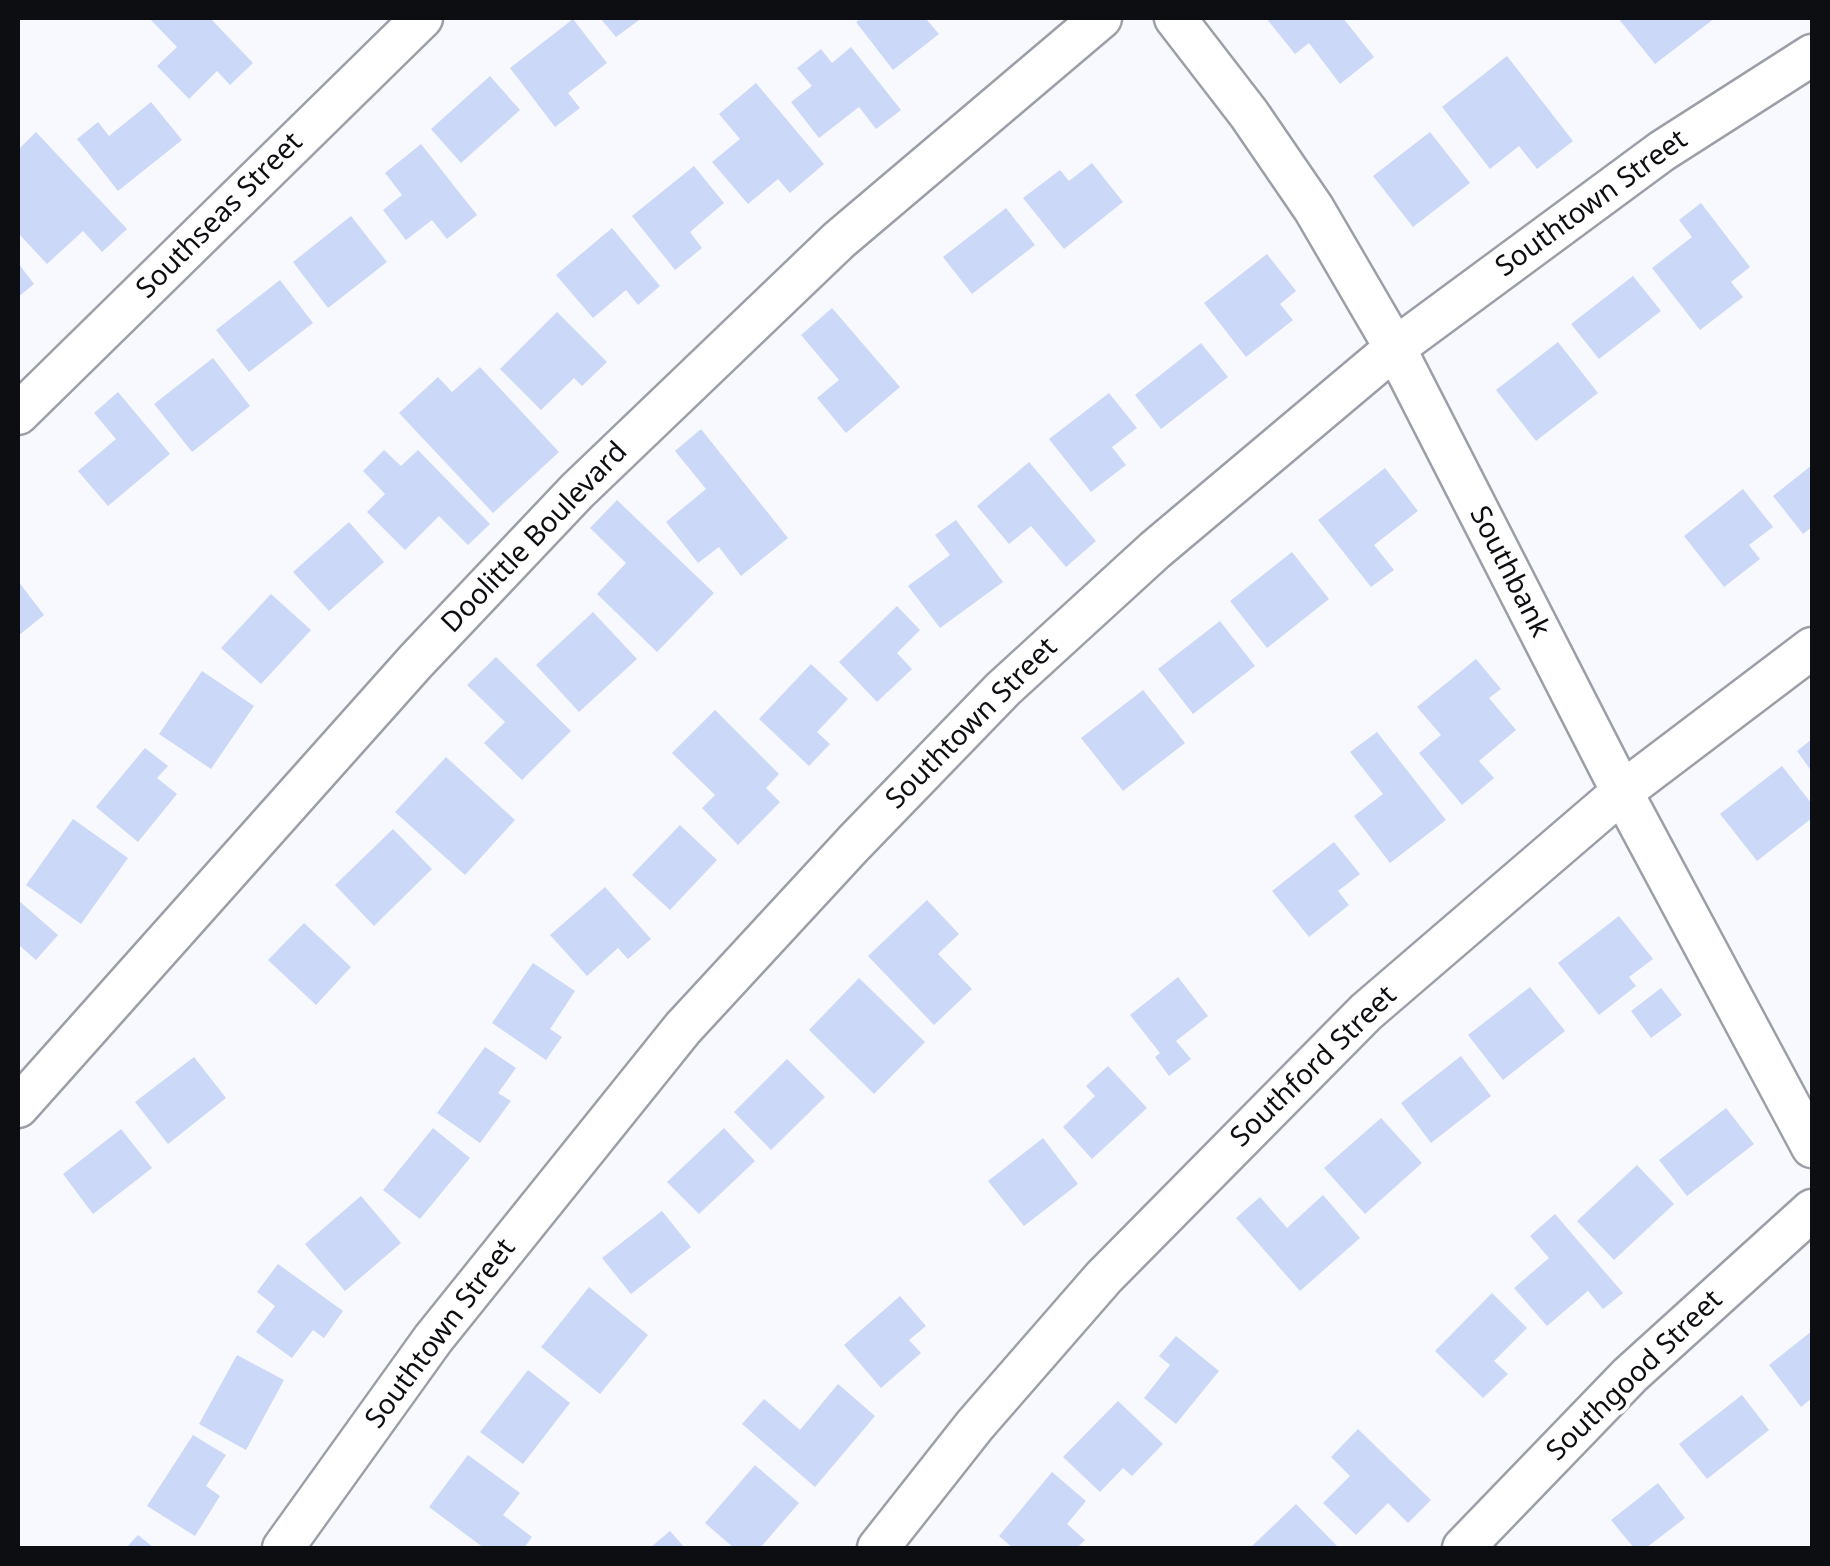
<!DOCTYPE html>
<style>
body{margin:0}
#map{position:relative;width:1830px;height:1566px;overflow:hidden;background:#f7f9fe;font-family:"Noto Sans",sans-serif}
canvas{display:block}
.frame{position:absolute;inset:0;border:20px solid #0d0e11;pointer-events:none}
</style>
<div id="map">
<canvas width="1830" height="1566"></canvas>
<div class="frame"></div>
</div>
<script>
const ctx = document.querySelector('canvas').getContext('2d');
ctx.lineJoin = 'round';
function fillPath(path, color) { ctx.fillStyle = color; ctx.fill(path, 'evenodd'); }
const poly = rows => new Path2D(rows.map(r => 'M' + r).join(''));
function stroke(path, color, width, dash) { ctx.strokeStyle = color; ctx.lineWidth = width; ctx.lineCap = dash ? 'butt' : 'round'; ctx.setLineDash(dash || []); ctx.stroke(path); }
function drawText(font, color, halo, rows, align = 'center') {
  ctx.font = font + ' "Noto Sans",sans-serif'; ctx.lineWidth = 8; ctx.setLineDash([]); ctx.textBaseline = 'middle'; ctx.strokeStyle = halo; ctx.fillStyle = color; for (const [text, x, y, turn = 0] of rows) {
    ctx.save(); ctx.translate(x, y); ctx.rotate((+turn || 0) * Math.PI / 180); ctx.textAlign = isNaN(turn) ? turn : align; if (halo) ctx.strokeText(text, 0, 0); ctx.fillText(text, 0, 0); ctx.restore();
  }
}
fillPath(poly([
 [149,18,210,18,253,63,230,85,217,71,189,99,157,66,177,47],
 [600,18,642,18,616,37],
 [862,18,930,18,927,20,939,34,893,70,856,22],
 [1266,18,1343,18,1374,57,1340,84,1309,43,1295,54],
 [1618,18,1715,18,1655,64],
 [573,19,607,63,568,93,580,108,555,127,510,68],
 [851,47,901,110,876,129,859,107,819,138,791,102,812,86,797,68,821,49,832,63],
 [1507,56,1573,141,1537,169,1519,146,1490,169,1442,107],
 [490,76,520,110,461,163,431,129],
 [756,83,824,164,790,193,778,179,748,204,712,162,740,139,719,114],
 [151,102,182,140,118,191,77,139,98,122,109,136],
 [36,132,127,229,102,252,83,231,47,264,18,233,18,150],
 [1430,132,1470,183,1413,227,1373,176],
 [421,144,477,215,447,239,432,220,406,240,383,210,402,195,385,173],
 [1092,163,1123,202,1064,249,1023,198,1060,170,1069,181],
 [694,166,724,203,690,232,702,248,675,270,632,216],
 [1701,203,1750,267,1731,282,1743,297,1700,330,1652,268,1692,237,1679,220],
 [1006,208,1035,245,972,294,943,257],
 [351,216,387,262,328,308,293,262],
 [612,228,660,286,638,305,626,290,593,318,556,275],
 [1267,254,1296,291,1280,304,1293,320,1246,357,1204,303],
 [18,263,34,284,18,297],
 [1633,276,1661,311,1599,359,1571,324],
 [280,280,313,323,249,372,216,330],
 [832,308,900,387,846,433,817,398,839,380,801,335],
 [557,312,607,362,582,386,574,378,541,410,500,369],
 [1558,342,1598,393,1536,441,1496,390],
 [1201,343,1228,377,1161,429,1135,395],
 [213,358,250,406,192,452,154,404],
 [480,367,559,452,493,513,399,413,438,377,452,392],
 [118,392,170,454,108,506,78,471,116,439,94,413],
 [1109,393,1137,428,1112,447,1126,465,1091,492,1049,439],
 [701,429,788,538,741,576,719,547,698,563,666,522,706,489,675,451],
 [384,450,401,466,418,450,490,524,468,545,439,516,405,550,367,512,385,494,363,471],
 [1029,462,1096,541,1066,567,1031,526,1009,544,977,506],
 [1812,465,1812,527,1803,534,1773,496],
 [1385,468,1418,511,1374,545,1394,570,1371,587,1318,520],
 [1743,489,1773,527,1749,545,1760,559,1724,587,1684,536],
 [617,500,714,593,657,652,597,594,626,563,590,528],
 [956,520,1003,582,940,628,908,586,950,555,935,535],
 [349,522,384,562,329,611,293,572],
 [1292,552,1329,599,1267,648,1230,601],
 [18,581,44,615,18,636],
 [271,594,311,630,261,684,221,648],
 [897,606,920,630,897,653,912,669,877,702,839,662],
 [593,612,637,659,579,712,536,665],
 [1220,621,1255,666,1193,714,1158,669],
 [496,657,571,731,522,780,484,743,505,722,467,685],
 [1476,659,1501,689,1489,698,1516,730,1479,761,1494,778,1462,805,1419,753,1441,735,1417,707],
 [811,664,848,699,817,732,830,744,809,766,759,719],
 [202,671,254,706,211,769,159,734],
 [1143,690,1185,743,1123,791,1081,738],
 [715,710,779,774,766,788,780,802,738,845,702,808,715,795,672,753],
 [1377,732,1446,820,1390,863,1354,816,1383,794,1350,752],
 [1812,739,1812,772,1797,751],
 [145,748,168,766,157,778,177,794,138,842,96,807],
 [446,757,515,820,465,875,395,812],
 [1782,766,1812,804,1812,818,1757,861,1720,814],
 [73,819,128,858,81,924,26,885],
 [680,825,717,860,670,910,632,875],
 [393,829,432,869,374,926,335,885],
 [1334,842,1360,874,1338,891,1349,905,1309,937,1272,891],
 [605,887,651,939,628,959,618,948,587,976,550,935],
 [18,900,58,935,36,960,20,946,18,949],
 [927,900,959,934,938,954,972,989,934,1025,868,956],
 [1619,916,1653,959,1629,977,1636,986,1599,1015,1558,963],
 [304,923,351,967,316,1005,268,960],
 [533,963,575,991,550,1029,562,1037,546,1060,492,1023],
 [1178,977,1208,1016,1176,1041,1191,1059,1169,1076,1155,1057,1160,1053,1130,1015],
 [859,978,925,1042,874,1094,809,1030],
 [1530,987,1565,1031,1503,1080,1468,1035],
 [1661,988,1682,1015,1651,1038,1631,1011],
 [485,1047,516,1068,498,1093,511,1101,480,1143,437,1113],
 [1461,1056,1491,1096,1431,1143,1401,1103],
 [194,1057,226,1098,168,1144,135,1102],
 [787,1059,825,1097,771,1150,734,1112],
 [1108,1066,1147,1108,1092,1159,1063,1127,1095,1096,1086,1086],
 [1726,1108,1754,1144,1687,1196,1659,1160],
 [1381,1118,1422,1163,1365,1214,1324,1168],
 [433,1128,470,1158,420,1219,383,1190],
 [724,1128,755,1161,699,1214,667,1182],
 [121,1129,152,1168,93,1214,63,1174],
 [1043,1138,1078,1184,1024,1226,988,1181],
 [1637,1165,1674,1204,1614,1260,1577,1221],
 [1323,1195,1360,1238,1300,1291,1236,1218,1260,1197,1287,1228],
 [361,1196,401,1243,345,1291,305,1244],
 [662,1211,691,1247,631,1294,602,1258],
 [1555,1214,1623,1293,1603,1309,1588,1291,1547,1326,1514,1288,1549,1258,1530,1236],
 [278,1264,343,1311,324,1338,313,1330,292,1358,256,1332,275,1306,257,1292],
 [589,1287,648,1335,600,1394,541,1347],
 [1492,1293,1527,1328,1494,1361,1508,1374,1483,1398,1435,1351],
 [900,1296,926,1326,909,1340,921,1353,881,1388,844,1345],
 [1812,1331,1812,1398,1801,1407,1769,1365],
 [1176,1336,1219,1371,1176,1424,1144,1398,1170,1365,1159,1356],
 [237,1355,284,1380,246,1450,199,1424],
 [528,1370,570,1403,523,1464,480,1432],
 [838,1384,875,1416,815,1487,742,1424,764,1399,800,1430],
 [1742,1395,1769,1430,1707,1479,1679,1444],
 [1118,1401,1163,1444,1132,1476,1123,1468,1100,1492,1063,1457],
 [1358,1429,1431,1500,1408,1523,1388,1503,1356,1535,1323,1503,1350,1476,1331,1457],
 [193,1435,226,1455,206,1486,220,1496,195,1536,147,1506],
 [468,1455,520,1493,503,1515,532,1537,524,1548,484,1548,429,1507],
 [755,1465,799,1503,760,1548,734,1548,705,1523],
 [1052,1472,1086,1501,1067,1524,1085,1540,1077,1548,1013,1548,999,1536],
 [1658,1483,1685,1518,1646,1548,1634,1548,1611,1520],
 [1296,1504,1339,1548,1250,1548],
 [670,1531,685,1548,650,1548],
 [138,1535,154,1548,126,1548]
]), '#ccd8f7');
const street = poly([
 [1175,18,1249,114,1314,209,1395,348,1622,792,1812,1147],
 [18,414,422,18],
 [18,1107,416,661,577,491,839,240,1101,18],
 [283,1548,433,1339,683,1028,854,843,1003,689,1155,550,1395,348,1662,151,1812,55],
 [878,1548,975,1425,1104,1277,1366,1012,1622,792,1812,648],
 [1463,1548,1630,1375,1812,1210]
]);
stroke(street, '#9c9fa8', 45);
stroke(street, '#fff', 40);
drawText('28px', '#0d0e11', '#fff', [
 ["Southtown Street",1592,204,-36],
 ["Southseas Street",220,216,-45],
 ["Doolittle Boulevard",535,538,-46],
 ["Southbank",1509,572,63],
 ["Southtown Street",972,724,-45],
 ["Southford Street",1314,1067,-44],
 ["Southtown Street",441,1334,-53],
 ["Southgood Street",1635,1376,-44]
]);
</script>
